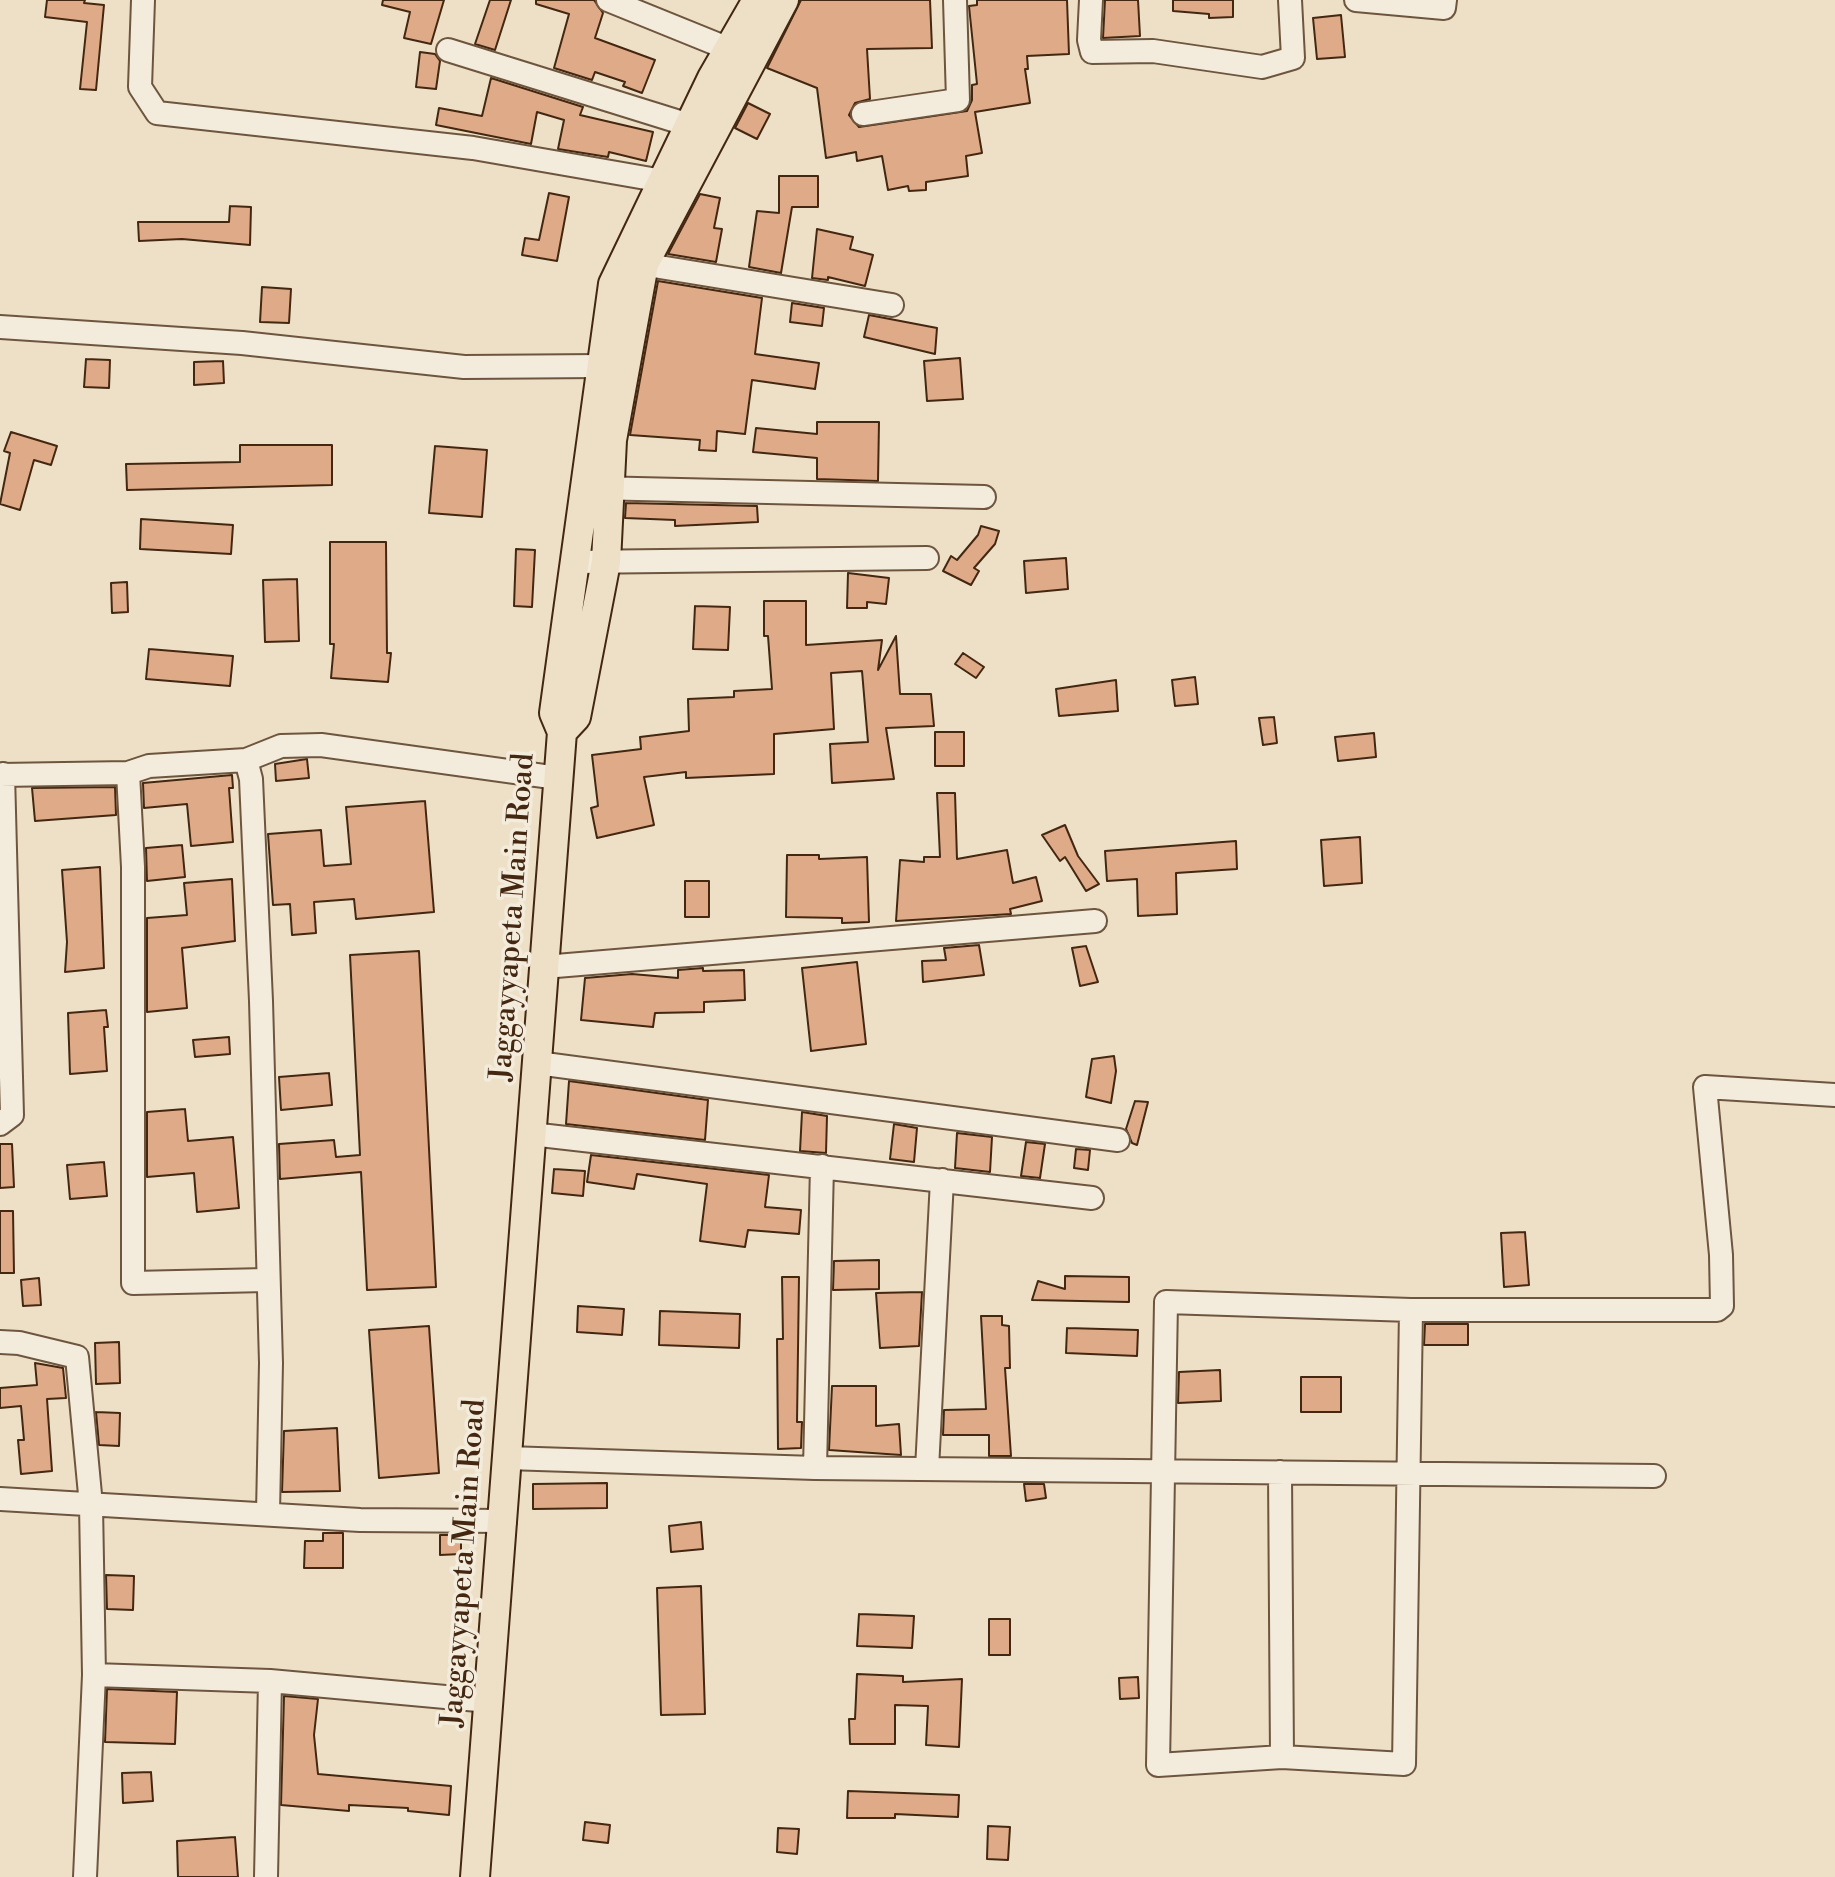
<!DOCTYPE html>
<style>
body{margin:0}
canvas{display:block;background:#ede0c7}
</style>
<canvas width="1835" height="1877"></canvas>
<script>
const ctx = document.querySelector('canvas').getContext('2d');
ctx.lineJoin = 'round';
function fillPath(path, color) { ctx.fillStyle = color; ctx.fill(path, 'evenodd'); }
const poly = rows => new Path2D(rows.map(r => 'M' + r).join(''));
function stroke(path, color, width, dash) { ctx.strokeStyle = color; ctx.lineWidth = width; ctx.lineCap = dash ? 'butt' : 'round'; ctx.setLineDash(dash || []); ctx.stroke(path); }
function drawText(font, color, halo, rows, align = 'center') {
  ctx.font = font + ' "Libre Bodoni",serif'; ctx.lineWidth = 7; ctx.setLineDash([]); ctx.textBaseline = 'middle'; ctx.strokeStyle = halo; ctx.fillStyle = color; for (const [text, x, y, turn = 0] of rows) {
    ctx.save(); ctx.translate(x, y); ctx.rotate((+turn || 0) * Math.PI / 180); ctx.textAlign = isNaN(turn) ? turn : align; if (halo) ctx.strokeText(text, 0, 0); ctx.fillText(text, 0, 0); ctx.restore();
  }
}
const building = poly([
 [47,0,85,0,84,3,104,5,96,90,80,89,87,22,45,17,47,0],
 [383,0,444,0,431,44,404,38,410,12,382,5,383,0],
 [490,0,511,0,495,50,475,44,490,0],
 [536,0,594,0,603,13,595,38,655,60,642,93,623,86,625,82,595,72,592,80,554,68,569,14,536,4,536,0],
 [801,0,930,0,932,48,867,49,870,99,855,103,849,115,859,127,967,111,972,100,972,85,977,84,969,6,977,5,977,0,1067,0,1069,54,1027,56,1028,69,1025,69,1030,103,975,112,982,153,966,156,968,176,926,182,926,190,909,191,908,186,888,190,882,156,857,161,856,152,826,158,817,88,767,68,801,0],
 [1105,0,1138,0,1140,36,1103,38,1105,0],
 [1173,0,1233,0,1233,17,1209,18,1209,14,1173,11,1173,0],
 [1341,15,1345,57,1317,59,1313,18,1341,15],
 [420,52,435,54,440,61,436,89,416,87,420,52],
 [491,78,583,107,580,115,653,132,646,161,609,152,608,157,558,149,564,120,537,112,531,144,436,125,439,108,482,116,491,78],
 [748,103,770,114,757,139,735,128,748,103],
 [779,176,818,176,818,207,792,207,781,273,749,267,757,211,779,213,779,176],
 [549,193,569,197,557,261,522,255,525,238,539,240,549,193],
 [700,194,720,198,714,228,722,229,716,262,668,254,700,194],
 [230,206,251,207,250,245,182,239,139,241,138,222,229,222,230,206],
 [817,229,853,237,850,249,873,255,865,286,828,277,828,280,812,278,817,229],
 [658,281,762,298,755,354,819,363,815,389,752,380,745,434,717,431,716,451,699,450,700,440,630,435,658,281],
 [262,287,291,289,289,323,260,322,262,287],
 [792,303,824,308,822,326,790,322,792,303],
 [869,315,937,328,935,354,864,337,869,315],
 [960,358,963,399,927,401,924,361,960,358],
 [86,359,110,360,109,388,84,387,86,359],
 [223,361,224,383,194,385,194,362,223,361],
 [817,422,879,422,878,481,817,479,817,458,753,452,756,428,817,434,817,422],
 [11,432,57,446,51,465,34,460,20,510,0,504,10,453,4,451,11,432],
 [240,445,332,445,332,485,127,490,126,464,240,462,240,445],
 [435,446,487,450,482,517,429,513,435,446],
 [626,503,757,506,758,522,675,526,675,520,625,518,626,503],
 [141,519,233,525,231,554,140,549,141,519],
 [981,526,999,531,995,544,974,568,979,571,971,585,943,571,951,556,957,560,978,535,981,526],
 [330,542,386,542,387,653,391,653,388,682,331,678,334,644,330,644,330,542],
 [516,549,535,550,532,607,514,606,516,549],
 [1066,558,1068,589,1026,593,1024,561,1066,558],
 [848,573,889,578,886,604,867,602,867,608,847,608,848,573],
 [297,579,299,641,265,642,263,580,297,579],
 [127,582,128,612,112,613,111,583,127,582],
 [764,601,806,601,806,645,882,640,878,670,896,636,900,694,931,694,934,726,886,728,894,779,832,783,830,744,868,742,862,671,831,673,834,729,774,734,774,774,686,778,686,772,644,777,654,825,597,838,591,808,598,806,592,755,641,749,640,737,689,731,688,699,734,697,734,691,772,689,768,636,764,636,764,601],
 [695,606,730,607,728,650,693,649,695,606],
 [149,649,233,656,230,686,146,679,149,649],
 [963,653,984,667,976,678,955,664,963,653],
 [1195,677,1198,704,1175,706,1172,680,1195,677],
 [1116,680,1118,711,1059,716,1056,689,1116,680],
 [1274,717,1277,743,1263,745,1259,718,1274,717],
 [935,732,964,732,964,766,935,766,935,732],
 [1374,733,1376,757,1338,761,1335,737,1374,733],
 [307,759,309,778,276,781,275,764,307,759],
 [232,775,233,788,229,788,233,842,191,846,187,804,144,808,143,783,232,775],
 [115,787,116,815,35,821,32,788,115,787],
 [937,793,955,793,957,859,1007,850,1013,883,1036,877,1042,901,1010,909,1011,914,896,921,900,860,924,862,924,857,940,857,937,793],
 [425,801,434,912,356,919,354,899,314,902,316,933,292,935,290,904,273,905,268,834,321,830,324,866,351,864,346,807,425,801],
 [1065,825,1078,856,1099,884,1086,891,1065,857,1060,861,1042,835,1065,825],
 [1360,837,1362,883,1324,886,1321,840,1360,837],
 [1236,841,1237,869,1176,873,1177,914,1138,916,1137,879,1107,881,1105,851,1236,841],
 [182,845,185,877,147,881,146,848,182,845],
 [787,855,819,855,819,859,867,857,869,922,842,923,842,918,786,917,787,855],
 [100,867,104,968,65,972,67,942,62,870,100,867],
 [232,879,235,941,182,948,187,1008,147,1012,147,918,187,915,184,883,232,879],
 [685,881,709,881,709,917,685,917,685,881],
 [979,945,984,975,923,982,922,961,946,960,944,948,979,945],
 [1086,946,1098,982,1080,986,1072,948,1086,946],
 [419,951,436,1287,367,1290,361,1172,280,1179,279,1144,334,1140,336,1157,360,1155,350,955,419,951],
 [857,962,866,1044,811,1051,802,968,857,962],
 [703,968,703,971,744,970,745,1000,704,1002,704,1012,655,1013,653,1027,581,1020,585,978,632,974,678,978,678,970,703,968],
 [106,1010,108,1027,104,1027,107,1071,70,1074,68,1013,106,1010],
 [229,1037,230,1054,195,1057,193,1040,229,1037],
 [1114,1056,1116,1071,1111,1103,1086,1097,1092,1059,1114,1056],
 [329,1073,332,1105,281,1110,279,1077,329,1073],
 [569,1081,708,1100,705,1140,566,1124,569,1081],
 [1135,1101,1148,1102,1137,1145,1132,1143,1126,1129,1135,1101],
 [185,1109,188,1141,233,1137,239,1208,197,1212,194,1173,147,1177,147,1112,185,1109],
 [802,1112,827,1116,826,1153,800,1151,802,1112],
 [894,1124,917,1128,914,1162,890,1159,894,1124],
 [957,1133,992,1137,990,1172,955,1168,957,1133],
 [1026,1142,1045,1144,1040,1178,1021,1176,1026,1142],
 [0,1144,12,1144,14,1187,0,1188,0,1144],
 [1076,1149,1090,1150,1088,1170,1074,1168,1076,1149],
 [591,1155,769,1175,765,1207,801,1210,799,1234,748,1230,745,1247,700,1241,707,1184,637,1174,634,1189,587,1182,591,1155],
 [104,1162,107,1196,70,1199,67,1165,104,1162],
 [554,1169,585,1171,583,1196,552,1193,554,1169],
 [0,1211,13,1211,14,1273,0,1273,0,1211],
 [1525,1232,1529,1285,1504,1287,1501,1233,1525,1232],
 [879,1260,879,1289,833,1290,834,1261,879,1260],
 [1065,1276,1129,1277,1129,1302,1032,1300,1038,1281,1065,1289,1065,1276],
 [782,1277,799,1277,797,1422,802,1422,801,1448,778,1449,777,1339,783,1339,782,1277],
 [39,1278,41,1305,23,1306,21,1280,39,1278],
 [922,1292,919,1346,880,1348,876,1293,922,1292],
 [578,1306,624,1309,622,1335,577,1332,578,1306],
 [660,1311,740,1314,739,1348,659,1345,660,1311],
 [981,1316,1002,1316,1002,1325,1009,1326,1010,1368,1005,1368,1011,1456,989,1456,989,1435,943,1435,944,1410,986,1409,981,1316],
 [1425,1324,1468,1324,1468,1345,1424,1345,1425,1324],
 [429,1326,439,1473,379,1478,369,1330,429,1326],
 [1067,1328,1138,1330,1137,1356,1066,1353,1067,1328],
 [119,1342,120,1383,96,1384,95,1343,119,1342],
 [35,1363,63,1368,66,1398,47,1399,52,1471,21,1474,18,1440,24,1440,21,1406,0,1408,0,1388,37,1385,35,1363],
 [1220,1370,1221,1401,1178,1403,1179,1372,1220,1370],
 [1301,1377,1341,1377,1341,1412,1301,1412,1301,1377],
 [832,1386,876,1386,876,1426,899,1424,901,1455,829,1450,832,1386],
 [96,1412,120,1413,119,1446,99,1445,96,1412],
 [337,1428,340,1491,282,1492,284,1431,337,1428],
 [607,1483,607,1508,533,1509,533,1484,607,1483],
 [1024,1484,1044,1484,1046,1498,1026,1501,1024,1484],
 [701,1522,703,1549,671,1552,669,1526,701,1522],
 [323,1533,343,1533,343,1568,304,1568,305,1541,323,1541,323,1533],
 [440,1535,461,1535,461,1554,440,1555,440,1535],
 [106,1575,134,1576,133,1610,107,1609,106,1575],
 [701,1586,705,1714,661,1715,657,1588,701,1586],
 [859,1614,914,1616,912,1648,857,1646,859,1614],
 [989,1619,1010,1619,1010,1655,989,1655,989,1619],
 [857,1674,903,1676,903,1682,962,1679,959,1747,926,1745,928,1706,895,1705,895,1744,850,1744,849,1719,855,1719,857,1674],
 [1138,1677,1139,1698,1120,1699,1119,1678,1138,1677],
 [107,1689,177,1692,175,1744,105,1742,107,1689],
 [284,1696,318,1699,314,1735,318,1774,451,1786,449,1815,408,1811,408,1808,349,1805,349,1811,281,1805,284,1696],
 [151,1772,153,1801,123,1803,122,1773,151,1772],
 [848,1791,959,1795,958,1817,895,1814,895,1818,847,1818,848,1791],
 [585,1822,610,1825,608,1843,583,1840,585,1822],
 [988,1826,1010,1827,1008,1860,987,1859,988,1826],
 [778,1828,799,1829,797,1854,777,1852,778,1828],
 [235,1837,238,1877,178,1877,177,1841,235,1837]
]);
fillPath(building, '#deaa88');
stroke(building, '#442711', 2);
const minor = poly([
 [143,0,140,87,157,113,473,148,663,181],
 [608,0,729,49],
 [1091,0,1089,40,1092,52,1153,51,1262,67,1293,58,1290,0],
 [1356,0,1444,8,1445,0],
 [448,50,689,125],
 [863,114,958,100,955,0],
 [629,262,892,305],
 [0,327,242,343,464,367,601,366],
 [594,488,984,497],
 [575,562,927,558],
 [246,760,251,779,261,1001,271,1363,268,1513],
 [128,773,133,867,133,1283,266,1280],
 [0,775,128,773,149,766,246,760,281,746,321,745,558,778],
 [544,967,1095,921],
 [537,1063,1118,1140],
 [0,1124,12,1115,3,774],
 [531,1134,1092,1198],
 [1411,1310,1404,1764,1282,1757,1158,1765,1166,1302,1411,1310,1717,1310,1722,1306,1721,1255,1705,1087,1835,1095],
 [0,1342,19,1343,77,1357,91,1505,94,1675,85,1877],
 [507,1458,815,1468,1654,1476],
 [815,1468,822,1166],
 [927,1469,942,1180],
 [1280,1472,1282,1757],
 [0,1499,360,1520,505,1521],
 [94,1675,270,1681,489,1701],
 [266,1877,270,1681]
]);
const major = poly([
 [562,732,576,717,606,562,612,440,644,264,784,0],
 [475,1877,562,732,554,713,613,284,712,78,757,0]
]);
stroke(minor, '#6e553e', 26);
stroke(major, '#442711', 32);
stroke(minor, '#f3ebdb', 22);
stroke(major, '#ede0c7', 28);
drawText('30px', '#442711', '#f3ebdb', [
 ["Jaggayyapeta Main Road",514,917,-86],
 ["Jaggayyapeta Main Road",465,1563,-86]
]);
</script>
